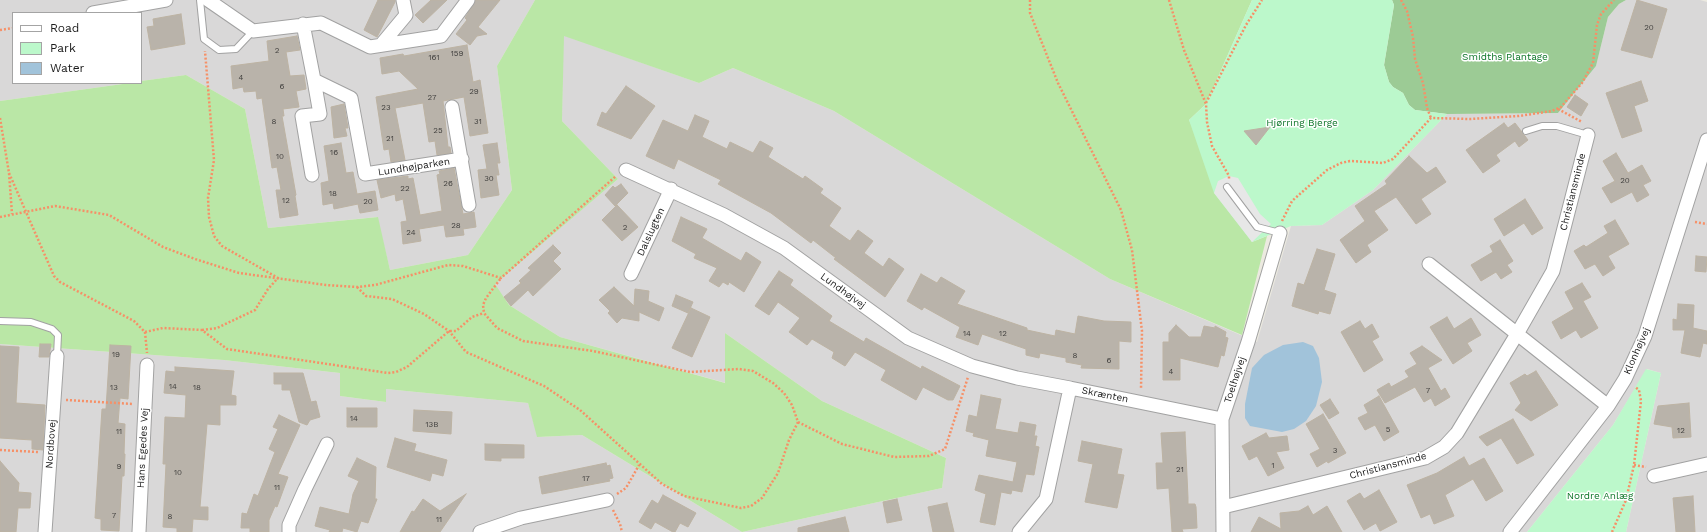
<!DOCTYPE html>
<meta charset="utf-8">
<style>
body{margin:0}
#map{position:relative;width:1707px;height:532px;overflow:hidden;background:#eceae0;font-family:"Work Sans",sans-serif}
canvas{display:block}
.legend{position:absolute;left:12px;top:12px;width:130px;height:72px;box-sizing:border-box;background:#fff;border:1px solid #a4a4a4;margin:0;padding:5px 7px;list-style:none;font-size:12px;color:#1b1b1b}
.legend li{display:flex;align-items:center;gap:8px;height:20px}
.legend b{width:20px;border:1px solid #a4a4a4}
</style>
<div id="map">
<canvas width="1707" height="532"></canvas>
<ul class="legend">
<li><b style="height:5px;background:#fff"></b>Road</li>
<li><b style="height:11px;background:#bcf8cb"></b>Park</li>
<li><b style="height:11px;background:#a1c3da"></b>Water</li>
</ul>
</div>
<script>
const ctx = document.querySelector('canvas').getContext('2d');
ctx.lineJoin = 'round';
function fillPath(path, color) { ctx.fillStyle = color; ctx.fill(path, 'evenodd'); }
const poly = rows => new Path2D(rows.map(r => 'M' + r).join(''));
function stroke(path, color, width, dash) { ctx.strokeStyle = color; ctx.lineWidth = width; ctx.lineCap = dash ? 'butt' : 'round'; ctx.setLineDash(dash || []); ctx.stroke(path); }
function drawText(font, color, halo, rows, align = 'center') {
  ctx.font = font + ' "Work Sans",sans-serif'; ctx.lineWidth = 3; ctx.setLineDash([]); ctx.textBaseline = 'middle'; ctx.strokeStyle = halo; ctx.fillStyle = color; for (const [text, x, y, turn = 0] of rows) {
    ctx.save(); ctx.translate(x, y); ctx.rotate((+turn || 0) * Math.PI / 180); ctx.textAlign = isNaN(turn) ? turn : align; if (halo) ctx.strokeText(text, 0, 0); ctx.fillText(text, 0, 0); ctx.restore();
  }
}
fillPath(poly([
 [0,0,535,0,497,66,512,190,468,255,390,270,377,217,268,228,245,109,186,75,141,81,141,13,13,13,13,83,130,83,0,101],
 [1626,0,1700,0,1707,2,1707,532,1626,532,1661,373,1647,369,1613,425,1527,532,0,532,0,344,224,360,340,373,340,396,386,402,386,389,528,403,538,437,582,435,742,532,942,488,946,458,822,401,725,333,726,383,560,337,509,305,494,284,618,179,562,121,563,35,699,83,733,68,834,111,1110,279,1257,342,1291,226,1322,225,1373,190,1447,114,1558,113,1596,66,1608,17,1619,4]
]), '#d9d8d8');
fillPath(poly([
 [535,0,1252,0,1206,104,1189,120,1252,242,1267,236,1242,335,1110,279,834,111,733,68,699,83,564,36,562,121,618,179,495,284,509,305,560,337,725,383,725,333,822,401,946,458,942,488,742,532,582,435,537,437,528,403,386,389,386,402,340,396,340,373,224,360,0,344,0,101,130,83,141,83,141,81,186,75,245,109,268,228,378,217,390,270,468,255,512,190,497,66]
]), '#bae7a6');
fillPath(poly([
 [1392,0,1626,0,1619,4,1608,17,1596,66,1558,113,1447,114,1415,110,1409,105,1403,93,1393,87,1389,82,1384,65,1394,5]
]), '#9ccb95');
fillPath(poly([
 [1252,0,1392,0,1394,5,1384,65,1389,82,1393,87,1403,93,1409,105,1415,110,1447,114,1373,190,1322,225,1291,226,1252,242,1214,193,1189,120,1206,104],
 [1646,369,1661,373,1626,532,1527,532,1613,425]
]), '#bcf8cb');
fillPath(poly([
 [1229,176,1238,178,1260,214,1271,224,1252,242,1214,193,1218,181]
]), '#e7e7e7');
fillPath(poly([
 [1303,342,1313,346,1319,358,1322,382,1316,406,1306,421,1294,429,1282,432,1250,426,1245,418,1245,404,1252,368,1264,355,1283,345]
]), '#a1c3da');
const building = poly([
 [378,0,395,0,395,2,377,37,364,30,378,0],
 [431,0,447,0,423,23,415,15,431,0],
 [476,0,500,0,478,27,487,34,477,36,470,45,456,34,467,20,465,18,476,0],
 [1637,0,1667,9,1652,58,1621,50,1637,0],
 [181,14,185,44,151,50,147,27,154,26,153,19,181,14],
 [297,36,300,50,286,52,290,76,304,75,306,89,296,91,299,107,283,109,284,116,282,116,296,195,295,196,298,215,280,218,276,190,281,190,277,167,272,168,262,98,257,99,256,91,244,92,243,87,233,89,231,66,269,61,267,41,297,36],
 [467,45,473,82,480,80,488,133,470,136,464,97,443,101,448,147,450,147,451,153,437,155,435,141,429,142,423,103,395,108,405,160,391,162,389,149,384,150,376,97,418,89,399,71,382,74,380,58,403,54,404,56,467,45],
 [1641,81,1648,101,1634,106,1642,131,1622,138,1606,93,1641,81],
 [626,86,655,106,631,139,597,125,602,112,606,114,626,86],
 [1575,95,1588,104,1581,116,1567,107,1575,95],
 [344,104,348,128,345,128,347,136,334,138,331,107,344,104],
 [695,115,709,121,702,137,727,149,730,142,753,153,760,141,773,148,768,157,803,179,805,176,823,189,820,193,841,208,829,226,850,241,858,230,873,241,864,253,883,267,889,258,904,269,885,297,834,259,836,258,813,240,811,243,771,213,718,184,721,180,678,159,674,169,646,156,663,120,688,131,695,115],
 [1504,123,1508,128,1515,123,1528,140,1519,147,1515,141,1496,155,1500,161,1483,173,1466,150,1504,123],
 [1270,127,1256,145,1244,131,1270,127],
 [341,143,346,173,353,172,357,194,375,191,378,210,360,213,358,204,334,209,333,203,323,205,321,183,329,181,324,146,341,143],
 [497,143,500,163,497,163,499,175,496,175,499,195,481,198,478,170,487,169,483,145,497,143],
 [1616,153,1628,173,1642,165,1651,181,1643,185,1649,195,1637,202,1632,192,1611,203,1602,188,1615,181,1603,161,1616,153],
 [1409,156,1427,173,1436,167,1446,182,1421,199,1431,214,1416,224,1396,197,1374,211,1388,230,1367,245,1371,252,1356,263,1340,240,1365,221,1355,206,1387,184,1385,181,1409,156],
 [454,168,463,214,474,212,476,227,463,229,464,235,446,237,444,225,419,229,421,241,403,244,401,222,407,221,403,199,396,201,395,194,381,198,377,180,408,176,408,179,413,178,420,215,442,211,437,175,440,174,439,171,454,168],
 [621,184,628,193,615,206,605,195,613,186,615,188,621,184],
 [1525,199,1543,228,1532,235,1524,223,1504,236,1494,219,1525,199],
 [617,205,638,227,622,241,602,220,617,205],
 [681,217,707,229,702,238,741,261,746,252,761,262,744,292,729,282,728,285,723,282,719,287,709,281,717,268,694,258,696,254,672,241,681,217],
 [1615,220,1629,244,1608,256,1615,268,1603,276,1595,264,1585,269,1574,251,1584,245,1586,247,1608,233,1604,226,1615,220],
 [1500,240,1513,261,1507,265,1512,272,1501,279,1496,272,1481,281,1471,265,1493,252,1490,246,1500,240],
 [553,245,561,253,553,261,561,269,533,296,528,290,511,306,504,297,521,283,519,281,531,270,528,268,553,245],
 [1317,249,1335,254,1324,290,1336,294,1330,314,1319,311,1318,314,1292,306,1298,283,1304,285,1317,249],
 [1696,256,1707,257,1706,272,1695,271,1696,256],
 [779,271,793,280,790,285,832,316,829,321,864,342,866,338,921,369,922,366,960,386,953,400,948,400,923,387,916,400,881,380,886,370,855,352,845,366,832,358,834,352,812,339,807,345,789,332,800,318,778,302,769,315,755,306,779,271],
 [921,274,937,283,941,277,965,291,957,304,1027,328,1027,330,1055,336,1056,330,1075,334,1078,316,1104,321,1131,322,1131,342,1119,341,1119,369,1081,368,1082,365,1066,362,1066,358,1040,353,1039,358,1026,355,1026,349,982,334,978,345,956,337,960,327,924,307,922,310,907,301,921,274],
 [1582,283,1591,297,1583,301,1598,328,1581,338,1576,330,1561,339,1552,322,1574,309,1565,292,1582,283],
 [614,287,634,306,635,289,649,291,648,301,664,308,659,321,639,312,639,321,622,318,617,323,608,313,610,311,599,300,614,287],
 [676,295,693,302,688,313,672,306,676,295],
 [1678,304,1694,305,1693,328,1707,331,1707,344,1703,343,1700,357,1681,353,1685,330,1673,330,1673,319,1677,320,1678,304],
 [691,308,710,317,692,357,672,348,691,308],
 [1447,317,1454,329,1471,318,1481,335,1467,343,1472,351,1453,364,1430,327,1447,317],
 [1360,321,1365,329,1372,324,1379,337,1372,341,1383,360,1364,372,1341,332,1360,321],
 [1176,325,1189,337,1201,337,1204,326,1215,328,1215,326,1226,332,1225,337,1228,338,1224,356,1221,355,1218,367,1180,358,1180,380,1163,380,1163,342,1169,342,1169,333,1176,325],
 [40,344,51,344,49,357,39,357,40,344],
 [110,345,131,346,128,399,120,398,118,423,125,424,124,454,125,454,124,476,122,476,119,531,101,530,101,519,95,518,102,409,106,409,110,345],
 [0,346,19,347,16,403,45,405,43,450,32,449,32,440,0,438,0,346],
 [1422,346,1442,360,1428,368,1441,391,1445,388,1450,397,1435,406,1431,398,1424,402,1415,387,1385,403,1377,390,1389,383,1391,387,1409,377,1405,371,1417,364,1410,353,1422,346],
 [175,367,234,371,231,395,236,396,236,405,220,405,220,425,207,424,200,507,208,507,208,520,193,519,192,532,177,532,177,528,163,527,166,464,163,464,165,417,185,418,186,395,164,393,166,371,175,372,175,367],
 [1536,371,1558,405,1531,421,1515,410,1521,403,1510,383,1525,374,1527,376,1536,371],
 [274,373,303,373,311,402,316,401,320,417,310,420,307,425,299,422,290,390,282,390,282,384,274,384,274,373],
 [981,395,1001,399,995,429,1018,433,1020,422,1036,425,1034,436,1037,436,1035,446,1039,447,1034,475,1026,474,1022,492,1012,490,1011,494,1001,492,995,525,980,522,986,494,975,490,979,475,1013,482,1017,462,986,456,989,440,973,436,974,433,966,431,969,415,977,417,981,395],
 [1379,396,1399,432,1384,441,1375,425,1365,430,1358,418,1368,413,1364,405,1379,396],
 [1330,399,1339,413,1329,419,1320,405,1330,399],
 [1689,403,1691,437,1673,438,1672,427,1654,424,1658,406,1689,403],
 [347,408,377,408,377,427,347,427,347,408],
 [414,410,452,412,451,434,413,431,414,410],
 [1323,414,1346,453,1328,463,1327,461,1317,467,1310,454,1320,449,1306,424,1323,414],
 [279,415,300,425,278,474,288,477,277,507,275,506,269,520,269,532,250,532,250,528,241,528,242,513,247,514,254,494,258,496,275,452,269,449,278,429,273,427,279,415],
 [1513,419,1534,455,1517,464,1501,438,1487,446,1479,437,1513,419],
 [1185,432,1188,498,1188,504,1195,504,1196,507,1197,528,1182,529,1183,532,1172,532,1169,488,1157,489,1156,463,1163,463,1161,433,1185,432],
 [1266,433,1269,438,1287,436,1289,450,1276,452,1284,468,1268,476,1257,456,1249,460,1242,446,1266,433],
 [395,438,416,444,414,451,447,460,443,476,432,473,430,481,387,467,395,438],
 [1082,441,1122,449,1117,474,1124,475,1117,508,1085,502,1093,464,1078,461,1082,441],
 [485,444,524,445,524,458,501,458,501,461,485,460,485,444],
 [1464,457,1469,466,1484,458,1503,491,1486,501,1473,479,1445,495,1454,516,1434,524,1430,514,1421,518,1407,485,1437,473,1464,457],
 [357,458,376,467,375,499,377,499,368,523,361,521,357,532,343,528,342,532,329,532,330,530,315,526,320,507,349,514,353,494,359,481,348,476,357,458],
 [0,461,19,483,18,492,31,493,30,508,18,508,16,532,0,532,0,461],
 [606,463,607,466,610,465,613,478,609,479,610,481,542,494,539,477,606,463],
 [1379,490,1397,522,1380,531,1376,523,1364,530,1347,501,1360,493,1364,499,1379,490],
 [466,494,440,532,400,532,412,511,414,512,423,499,440,511,466,494],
 [663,495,696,513,688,527,680,523,675,532,673,532,655,522,651,529,639,522,652,500,658,504,663,495],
 [1693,496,1695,532,1676,532,1673,498,1693,496],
 [897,499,902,520,887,523,883,502,897,499],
 [947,503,954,532,933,532,928,507,947,503],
 [1308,506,1313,515,1327,506,1342,532,1251,532,1259,517,1281,529,1280,513,1299,511,1308,506],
 [845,517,849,532,798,532,798,528,845,517]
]);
fillPath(building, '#b9b3aa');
stroke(building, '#bdb3a3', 1);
const service = poly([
 [200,0,204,39,219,50,236,49,253,31],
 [1526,131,1542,126,1557,126,1588,135],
 [1227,187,1257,227,1280,233],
 [0,321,31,322,52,329,58,335,57,356]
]);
const minor = poly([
 [208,0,253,31,321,23,370,47,441,36,468,0],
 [93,13,166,0],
 [303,24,314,80,351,98,365,174,462,159],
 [381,45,406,15,403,0],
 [452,107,469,205],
 [626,170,724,215,784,248,908,338,972,366,1017,378,1070,388],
 [312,175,302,116,320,114,314,80],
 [1429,264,1608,406],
 [631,274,671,189],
 [1654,476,1707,464],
 [1223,507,1425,458,1444,447,1457,433,1517,334,1553,271,1588,135],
 [45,532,57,356],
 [139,532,147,365],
 [289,532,289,525,305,489,327,444],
 [480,532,521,518,607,500],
 [1019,532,1046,499,1070,388,1222,419],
 [1223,532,1222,419,1248,342,1280,233],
 [1510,532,1608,406,1625,379,1645,336,1707,140]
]);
stroke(service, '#a2a2a2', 8);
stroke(minor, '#a2a2a2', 15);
stroke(poly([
 [1030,0,1030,13,1058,83,1121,210,1132,250,1142,331,1141,389],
 [1169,0,1184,50,1206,104,1207,122,1212,146,1229,176,1229,179],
 [1401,0,1407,11,1413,37,1415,59,1423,83,1427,108,1431,118],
 [0,30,13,28],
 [1206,103,1246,25,1262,0],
 [1558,109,1582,122],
 [0,118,9,173,12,214],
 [9,173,54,276,60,282,134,321,145,332,147,353],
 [0,217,55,206,109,215,163,247,195,259,239,273,326,285,357,287,375,285,448,265,463,266,501,278,616,176],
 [1282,221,1292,201,1327,170,1341,163,1350,161,1383,163,1393,159,1431,118,1470,119,1519,116,1552,111,1561,107,1582,83,1593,63,1597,25,1601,14,1614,0],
 [1695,222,1707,224],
 [357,287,366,296,392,299,424,314,449,331,466,352,544,386,580,410,662,484,684,496,741,508,751,506,762,498,778,473,789,440,798,422,792,405,784,393,773,383,753,371,739,369,690,372,593,351,523,341,497,328,484,313,483,305,486,298,501,278],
 [202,330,217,328,255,310,268,289,278,278,222,246,214,236,209,217,208,198,214,160,205,51],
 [145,332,163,328,202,330,227,349,388,373,396,372,407,367,449,331,456,331,472,317,484,313],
 [66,400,133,404],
 [798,422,842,444,894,457,929,456,945,449,968,377],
 [0,450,38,452],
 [1634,465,1646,467],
 [617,494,626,488,639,465],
 [613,510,620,524,622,532],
 [1612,532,1626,500,1634,465,1641,401,1639,390,1635,387]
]), '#f69067', 2.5, [2, 2]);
stroke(service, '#fff', 6);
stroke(minor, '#fff', 13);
drawText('8px', '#42413f', null, [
 ["20",1649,28],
 ["2",277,51],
 ["159",457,54],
 ["161",434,58],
 ["4",241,78],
 ["6",282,87],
 ["29",474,92],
 ["27",432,98],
 ["23",386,108],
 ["8",274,122],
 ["31",478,122],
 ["25",438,131],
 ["21",390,139],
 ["16",334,153],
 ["10",280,157],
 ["30",489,179],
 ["20",1625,181],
 ["26",448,184],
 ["22",405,189],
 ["18",333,194],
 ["12",286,201],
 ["20",368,202],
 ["28",456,226],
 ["2",625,228],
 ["24",411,233],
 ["14",967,334],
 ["12",1003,334],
 ["19",116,355],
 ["8",1075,356],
 ["6",1109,361],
 ["4",1171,372],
 ["14",173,387],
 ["13",114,388],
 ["18",197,388],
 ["7",1428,391],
 ["14",354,419],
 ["13B",432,425],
 ["5",1388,430],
 ["12",1681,431],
 ["11",119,432],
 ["3",1335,451],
 ["1",1273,466],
 ["9",119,467],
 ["21",1180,470],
 ["10",178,473],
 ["17",586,479],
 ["11",277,488],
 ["7",114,516],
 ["8",170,517],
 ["11",439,520]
]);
drawText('10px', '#0d7528', '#fff', [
 ["Smidths Plantage",1505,57],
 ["Hjørring Bjerge",1302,123],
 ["Nordre Anlæg",1600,496]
]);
drawText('10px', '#1b1b1b', '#fff', [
 ["Lundhøjparken",414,167,-9],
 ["Christiansminde",1573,192,-76],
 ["Dalslugten",651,232,-65],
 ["Lundhøjvej",843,291,36],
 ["Klonhøjvej",1637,351,-66],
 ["Toelhøjvej",1235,380,-72],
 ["Skrænten",1105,395,11],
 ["Nordbovej",51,444,-86],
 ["Hans Egedes Vej",143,448,-87],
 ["Christiansminde",1388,466,-15]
]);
</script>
